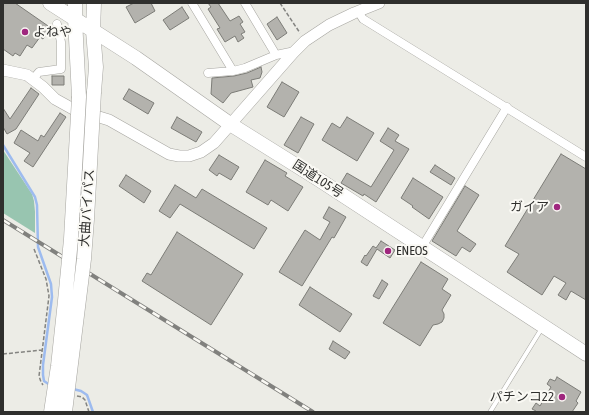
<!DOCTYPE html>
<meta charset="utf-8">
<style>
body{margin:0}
#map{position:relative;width:589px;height:415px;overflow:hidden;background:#ecece6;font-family:"Asap Condensed",sans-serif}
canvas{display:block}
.frame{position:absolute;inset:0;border:4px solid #2f2f2d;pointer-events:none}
</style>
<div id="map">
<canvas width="589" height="415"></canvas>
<div class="frame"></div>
</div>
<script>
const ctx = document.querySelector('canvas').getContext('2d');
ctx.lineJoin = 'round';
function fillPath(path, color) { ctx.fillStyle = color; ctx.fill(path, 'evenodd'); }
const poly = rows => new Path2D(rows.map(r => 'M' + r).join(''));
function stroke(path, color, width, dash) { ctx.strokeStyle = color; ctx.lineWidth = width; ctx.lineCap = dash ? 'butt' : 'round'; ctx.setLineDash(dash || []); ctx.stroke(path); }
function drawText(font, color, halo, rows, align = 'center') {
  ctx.font = font + ' "Asap Condensed","Noto Sans JP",sans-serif'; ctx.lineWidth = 4; ctx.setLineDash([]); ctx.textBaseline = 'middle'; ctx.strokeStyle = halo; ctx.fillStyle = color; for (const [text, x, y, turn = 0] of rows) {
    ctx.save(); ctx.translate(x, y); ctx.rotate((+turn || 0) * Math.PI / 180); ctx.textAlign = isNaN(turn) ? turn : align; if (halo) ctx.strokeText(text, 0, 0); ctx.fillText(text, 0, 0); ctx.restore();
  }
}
fillPath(poly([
 [3,150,32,194,34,201,35,212,35,233,3,213]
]), '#98c5b0');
stroke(poly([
 [3,145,35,197,37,205,38,247,51,284,52,297,43,365,43,375,44,381,50,385],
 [73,389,81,391,87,395,93,412]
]), '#9dbbef', 2.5);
const building = poly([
 [3,3,15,3,51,28,43,39,40,37,32,48,27,45,20,56,15,53,13,56,3,49,3,3],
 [134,3,151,3,155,11,135,23,126,7,134,3],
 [208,3,218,3,230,21,239,16,243,22,240,24,245,32,241,34,244,38,238,42,235,36,225,42,217,29,220,28,208,9,211,7,208,3],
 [182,7,189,18,170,30,163,20,182,7],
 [277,17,287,33,277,40,267,24,277,17],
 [261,67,262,72,260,78,251,80,253,87,231,93,223,103,211,94,212,78,234,76,247,73,261,67],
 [52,76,64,76,64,85,52,85,52,76],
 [282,82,299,92,284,117,267,107,282,82],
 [31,88,39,94,16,129,7,134,3,127,3,108,10,119,31,88],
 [129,89,154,103,148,114,123,99,129,89],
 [60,113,66,117,33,167,24,161,30,153,14,143,21,130,38,141,41,135,44,137,60,113],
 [177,117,202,132,196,142,171,128,177,117],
 [301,117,314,124,298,153,284,145,301,117],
 [347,117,374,133,357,161,322,140,332,123,340,128,347,117],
 [388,128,399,135,395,141,409,149,376,202,364,194,363,196,341,183,347,173,371,187,394,150,380,141,388,128],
 [561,154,586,169,586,300,571,291,566,300,558,295,566,283,554,276,542,295,507,272,519,254,505,246,561,154],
 [219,155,239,167,231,180,219,173,217,176,209,170,219,155],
 [265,160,287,173,285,176,303,187,288,211,271,200,268,205,246,192,265,160],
 [435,165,455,178,451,185,430,172,435,165],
 [126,175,151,191,144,203,119,186,126,175],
 [413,178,443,197,429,219,412,207,413,206,401,198,413,178],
 [175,185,196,198,202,189,267,228,254,249,180,204,170,218,159,211,175,185],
 [465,186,479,195,457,231,476,244,470,252,462,247,456,256,432,241,465,186],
 [329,207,346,217,334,238,332,237,302,286,279,272,305,230,320,240,330,222,323,218,329,207],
 [177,232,243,274,211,325,142,281,147,273,151,275,177,232],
 [381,241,395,250,390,258,377,249,367,266,361,262,365,255,366,256,373,246,376,248,381,241],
 [421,262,448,279,442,289,451,295,442,310,444,314,444,318,442,322,438,324,433,325,420,346,383,323,421,262],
 [382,280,388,284,379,299,373,296,382,280],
 [310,287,352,314,340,332,299,305,310,287],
 [333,341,350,352,345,359,329,349,333,341],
 [557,377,581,392,576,401,578,403,572,412,536,412,536,411,532,409,536,403,540,406,551,387,547,384,550,379,555,381,557,377]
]);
fillPath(building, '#b3b2ad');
stroke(building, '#7c7c77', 1);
const lane = poly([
 [490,412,542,328]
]);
const street = poly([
 [192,3,233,71],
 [245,3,276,55],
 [358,11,363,19,586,157],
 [208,73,233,71,245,68,276,55,295,51],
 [33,79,39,72,61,69,61,42,57,24],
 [422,247,507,107]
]);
const secondary = poly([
 [3,70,27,75,43,87,55,99,73,109,109,120,169,154,179,156,189,156,201,152,214,143,293,53,305,41,329,25,354,13,379,3]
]);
const highway = poly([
 [50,3,136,58,230,124,318,179,586,354],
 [75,3,75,19,79,97],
 [94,3,93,31,96,67,94,92]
]);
stroke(lane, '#a6a5a0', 5);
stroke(street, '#a6a5a0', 9);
stroke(secondary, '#a6a5a0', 12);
stroke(highway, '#a6a5a0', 15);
stroke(poly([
 [280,3,300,33],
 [34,249,46,279,49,296,39,376,41,382,43,385],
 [3,354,42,350],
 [77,396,82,397,85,400,89,412]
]), '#848481', 1.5, [4, 2]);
stroke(lane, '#fff', 4);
stroke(street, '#fff', 8);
stroke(secondary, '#fff', 11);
stroke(highway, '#fff', 14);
const rail = poly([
 [3,220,313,412]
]);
stroke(rail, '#81817e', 4);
stroke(rail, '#faf9f4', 2.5, [8]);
const highwayBridge = poly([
 [51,412,58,366,65,301,71,239,79,97],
 [65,412,84,259,87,219,94,92]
]);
stroke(highwayBridge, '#a6a5a0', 15, []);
stroke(highwayBridge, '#fff', 14);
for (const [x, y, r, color] of [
 [25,32,4,"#9f267e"],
 [557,207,4,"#9f267e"],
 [388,251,4,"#9f267e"],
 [562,397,4,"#9f267e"]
]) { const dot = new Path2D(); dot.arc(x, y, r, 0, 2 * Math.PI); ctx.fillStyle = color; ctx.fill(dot); stroke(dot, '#faf9f4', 1.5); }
drawText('13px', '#2f2f2d', '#faf9f4', [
 ["よねや",33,32],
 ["ガイア",549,207,"right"],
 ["ENEOS",396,251],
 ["パチンコ22",554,397,"right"]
], 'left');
drawText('13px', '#2f2f2d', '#faf9f4', [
 ["国道105号",318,179,33],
 ["大曲バイパス",87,208,-86]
]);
</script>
